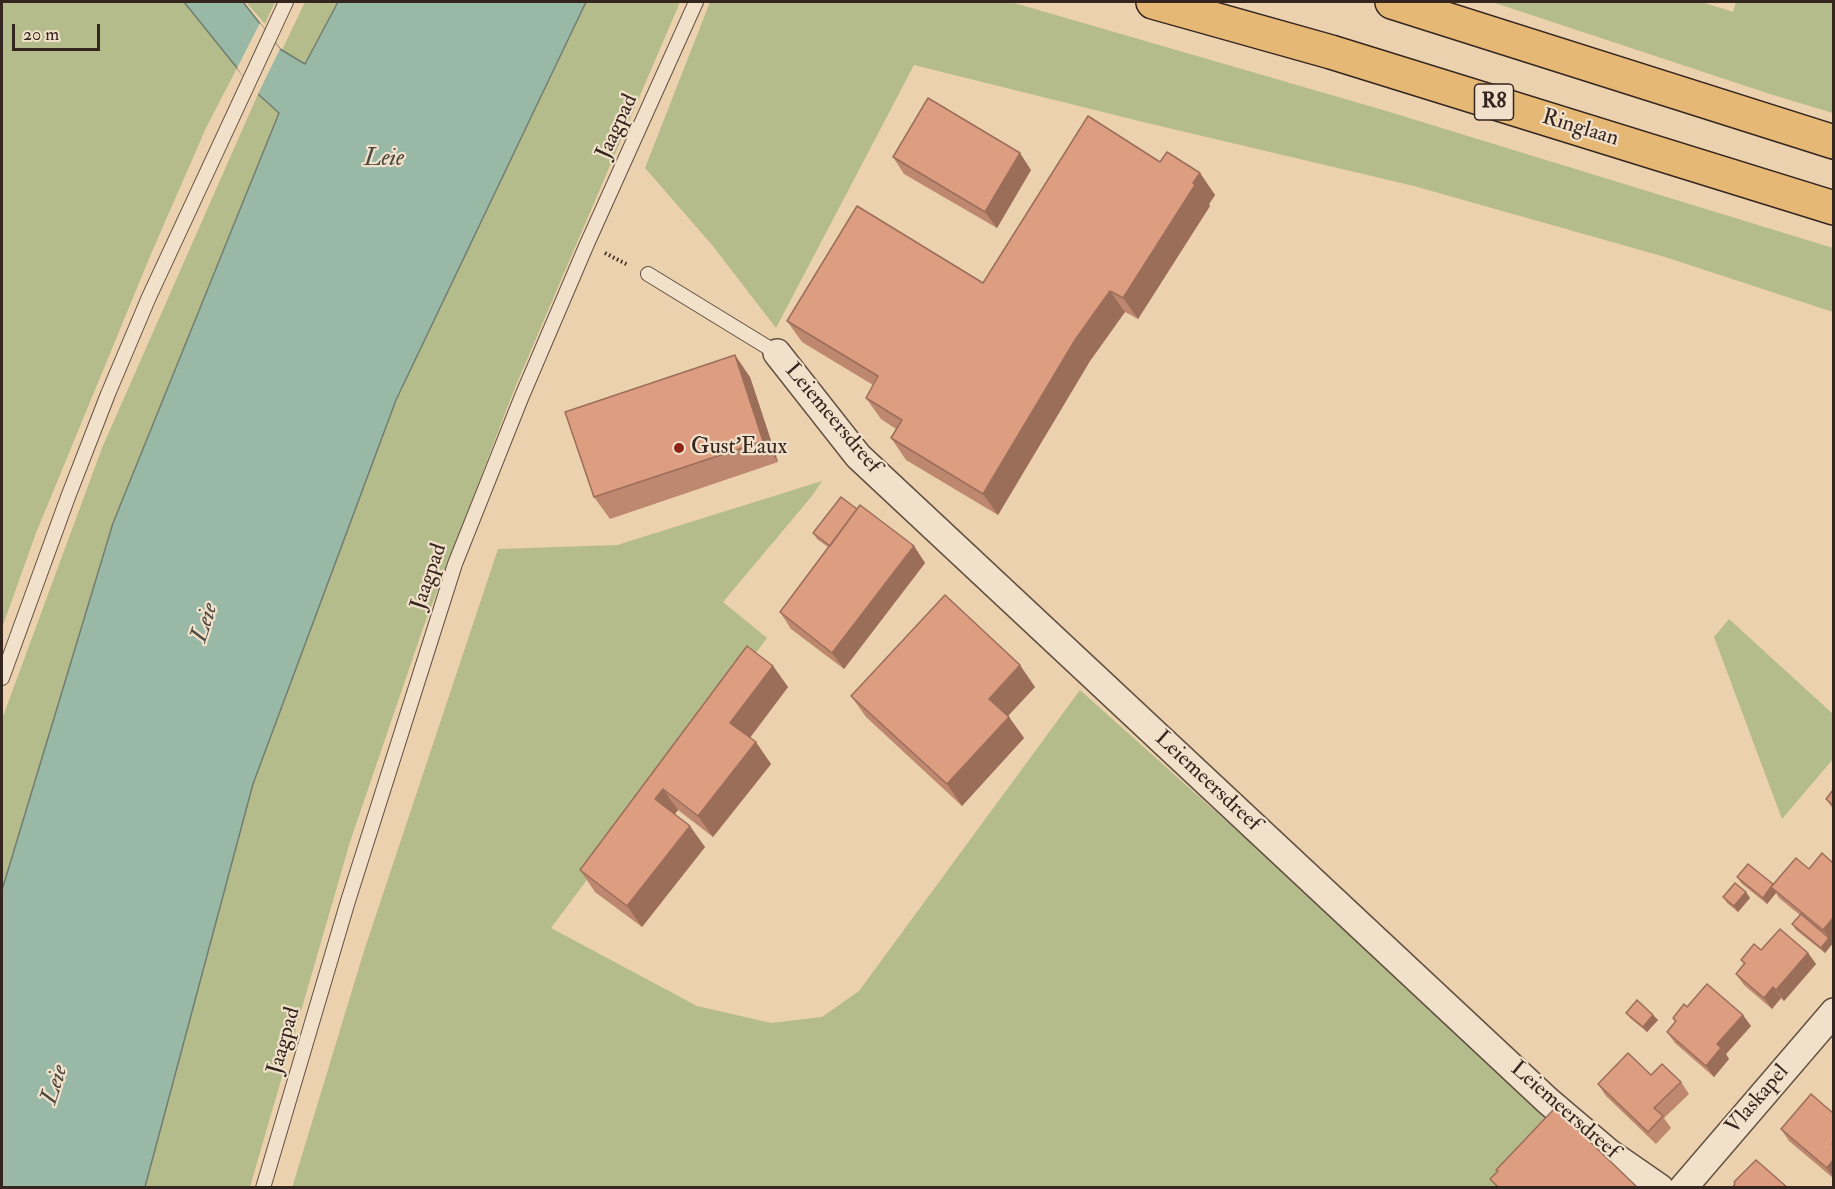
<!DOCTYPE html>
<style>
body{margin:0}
#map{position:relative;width:1835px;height:1189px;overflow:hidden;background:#ebd1ad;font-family:"IM FELL Double Pica",serif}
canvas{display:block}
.frame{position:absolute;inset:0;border:3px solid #35251f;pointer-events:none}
.scale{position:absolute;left:12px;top:24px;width:88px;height:27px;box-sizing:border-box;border:3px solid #35251f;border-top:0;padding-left:8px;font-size:18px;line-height:21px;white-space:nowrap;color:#35251f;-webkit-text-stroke:4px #f2e1ca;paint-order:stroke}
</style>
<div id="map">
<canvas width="1835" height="1189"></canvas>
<div class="frame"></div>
<div class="scale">20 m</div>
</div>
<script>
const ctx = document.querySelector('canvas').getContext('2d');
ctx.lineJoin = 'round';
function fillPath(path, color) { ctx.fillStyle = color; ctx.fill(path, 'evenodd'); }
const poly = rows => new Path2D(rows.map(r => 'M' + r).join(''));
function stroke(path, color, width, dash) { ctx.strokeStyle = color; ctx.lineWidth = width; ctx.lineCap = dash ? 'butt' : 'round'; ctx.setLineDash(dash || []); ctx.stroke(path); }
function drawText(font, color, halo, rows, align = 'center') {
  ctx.font = font + ' "IM FELL Double Pica",serif'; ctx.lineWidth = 4.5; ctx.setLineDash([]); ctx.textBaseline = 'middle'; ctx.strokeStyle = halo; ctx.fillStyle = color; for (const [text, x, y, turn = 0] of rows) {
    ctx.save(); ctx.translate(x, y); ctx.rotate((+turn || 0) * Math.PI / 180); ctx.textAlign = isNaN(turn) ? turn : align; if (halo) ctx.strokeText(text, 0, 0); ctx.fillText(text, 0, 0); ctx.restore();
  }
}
fillPath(poly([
 [2,2,184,2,237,68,206,128,151,254,36,533,2,628],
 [246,2,275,2,265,24],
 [305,2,338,2,305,64,282,50],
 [586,2,680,2,514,390,423,628,350,842,250,1187,145,1188,253,784,396,400],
 [710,2,1011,2,1383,110,1833,248,1833,312,1665,257,1414,186,1143,122,914,65,776,328,712,245,645,168],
 [1492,2,1702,2,1733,12,1736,2,1833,2,1833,113,1770,94],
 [258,94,279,112,113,523,2,890,2,719,102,448],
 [822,481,812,496,723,602,767,638,551,928,697,1006,771,1023,822,1017,859,991,1080,690,1562,1122,1504,1187,292,1188,364,951,498,549,617,545],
 [1729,619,1833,714,1833,759,1782,819,1714,637]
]), '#b5bc8b');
const water = poly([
 [184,2,243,2,280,49,305,64,338,2,586,2,396,400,253,784,145,1187,2,1188,2,890,113,523,279,113,258,94,184,2]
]);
fillPath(water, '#99b8a6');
stroke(water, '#717d70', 1.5);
fillPath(poly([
 [260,23,280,49,257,96,237,68]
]), '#ebd1ad');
const service = poly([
 [648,274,777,353],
 [2,678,68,497,108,394,149,297,286,2],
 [263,1188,348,901,455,564,522,396,587,244,696,2]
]);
const minor = poly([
 [777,353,858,456,1548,1101,1608,1152,1660,1188],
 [1683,1188,1834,1012]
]);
const trunk = poly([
 [1153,2,1331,52,1834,208],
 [1392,2,1834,142]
]);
stroke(service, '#625042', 16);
stroke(minor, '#625042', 30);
stroke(trunk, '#35251f', 36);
stroke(poly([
 [605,253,628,265]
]), '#35251f', 4, [1.5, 3]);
stroke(service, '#f2e1ca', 14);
stroke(minor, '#f2e1ca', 27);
stroke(trunk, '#e6b876', 33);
fillPath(poly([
 [893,157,1031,170,997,228,904,174],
 [1160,162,1200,173,1215,195,1209,204,1210,206,1138,319,1125,312,1090,361,998,515,906,460,891,438,896,429,881,419,866,398,873,385,802,342,787,321,983,283],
 [750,377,778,462,610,519,594,497],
 [857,509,914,546,925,563,844,669,791,629,780,612,828,547,817,539,813,533],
 [773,666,788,687,750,738,771,764,713,837,678,810,675,814,705,847,642,927,595,892,580,870],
 [1035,687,1008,716,1024,738,962,806,866,717,851,696],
 [1833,790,1833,809,1826,799],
 [1796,858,1833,943,1825,953,1796,930,1792,924,1800,915,1779,898,1776,893,1767,904,1741,883,1737,877,1773,884],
 [1746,892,1750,898,1738,912,1727,903,1723,897],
 [1761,950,1808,953,1816,964,1784,1001,1781,998,1772,1009,1744,985,1736,974,1744,964,1741,960],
 [1687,1007,1751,1026,1726,1054,1729,1059,1714,1077,1675,1043,1667,1032,1675,1022,1673,1018],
 [1626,1013,1653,1015,1658,1020,1647,1032,1630,1018],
 [1651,1075,1681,1082,1689,1094,1664,1118,1671,1128,1656,1144,1606,1096,1598,1084],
 [1833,1113,1833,1178,1789,1141,1781,1129]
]), '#be876f');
fillPath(poly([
 [1020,153,1031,170,997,228,985,212],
 [1200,173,1215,195,1209,204,1210,206,1138,319,1123,298],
 [1110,291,1125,312,1090,361,998,515,983,494,1075,340],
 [735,355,750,377,778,462,763,441],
 [914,546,925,563,844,669,832,653],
 [1020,665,1035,687,1004,720,989,699],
 [773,666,788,687,745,744,730,723],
 [1009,717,1024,738,962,806,947,784],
 [756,742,771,764,713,837,698,816],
 [663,789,678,810,670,820,655,799],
 [690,826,705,847,642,927,627,906],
 [1772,887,1776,893,1767,904,1763,898],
 [1746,892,1750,898,1738,912,1734,906],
 [1833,918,1833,939,1832,941,1833,943,1825,953,1821,948,1829,938,1823,930],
 [1808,953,1816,964,1784,1001,1776,990],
 [1773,987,1781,998,1772,1009,1764,998],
 [1653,1015,1658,1020,1647,1032,1643,1027],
 [1743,1015,1751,1026,1726,1054,1729,1059,1714,1077,1706,1066,1717,1044],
 [1833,1160,1833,1177,1827,1168]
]), '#9b6e5a');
const building = poly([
 [928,98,1020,153,985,212,893,157,928,98],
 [1088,116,1160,162,1167,152,1200,173,1193,183,1195,185,1123,298,1110,291,1075,340,983,494,891,438,902,420,866,398,878,376,787,321,857,206,983,283,1088,116],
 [735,355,763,441,594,497,565,412,735,355],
 [841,497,857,509,830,546,813,533,841,497],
 [860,505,914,546,832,653,780,612,860,505],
 [945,595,1020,665,989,699,1009,717,947,784,851,696,945,595],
 [747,646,773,666,730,723,756,742,698,816,663,789,655,799,690,826,627,906,580,870,747,646],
 [1833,790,1833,805,1826,799,1833,790],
 [1822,853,1833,863,1833,918,1823,930,1771,887,1796,858,1809,869,1822,853],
 [1748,864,1773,884,1763,898,1737,877,1748,864],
 [1735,883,1746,892,1734,906,1723,897,1735,883],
 [1801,914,1829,938,1821,948,1792,924,1801,914],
 [1780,929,1808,953,1776,990,1773,987,1764,998,1736,974,1745,963,1741,960,1754,944,1761,950,1780,929],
 [1707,984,1743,1015,1717,1044,1721,1048,1706,1066,1667,1032,1676,1021,1673,1018,1684,1004,1687,1007,1707,984],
 [1637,1000,1653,1015,1643,1027,1626,1013,1637,1000],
 [1628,1053,1651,1075,1662,1064,1681,1082,1654,1108,1663,1116,1648,1132,1598,1084,1628,1053],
 [1811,1094,1833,1113,1833,1142,1832,1144,1833,1145,1833,1160,1827,1168,1781,1129,1811,1094],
 [1555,1108,1638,1188,1499,1188,1490,1179,1498,1171,1496,1170,1555,1108],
 [1756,1160,1788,1188,1732,1188,1735,1184,1734,1182,1756,1160]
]);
fillPath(building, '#dd9d81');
stroke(building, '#9b6e5a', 1.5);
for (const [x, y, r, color] of [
 [679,448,6,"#8f2418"]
]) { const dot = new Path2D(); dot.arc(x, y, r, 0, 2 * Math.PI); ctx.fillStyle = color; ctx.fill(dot); stroke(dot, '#f2e1ca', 2); }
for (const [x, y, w] of [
 [1494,102,39]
]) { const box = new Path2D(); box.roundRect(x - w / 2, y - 18, w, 36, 4.5); ctx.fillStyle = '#f2e1ca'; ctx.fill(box); stroke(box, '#35251f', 1.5); }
drawText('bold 21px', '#35251f', null, [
 ["R8",1494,102]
]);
drawText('22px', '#35251f', '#f2e1ca', [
 ["Jaagpad",618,127,-65],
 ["Ringlaan",1580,129,17],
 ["Leiemeersdreef",832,419,50],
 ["Jaagpad",430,577,-71],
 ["Leiemeersdreef",1207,782,43],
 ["Jaagpad",285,1041,-74],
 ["Vlaskapel",1758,1100,-49],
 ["Leiemeersdreef",1564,1111,41]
]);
drawText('22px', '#35251f', '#f2e1ca', [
 ["Gust'Eaux",691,448]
], 'left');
drawText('italic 24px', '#4e4a41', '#f2e1ca', [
 ["Leie",384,160],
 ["Leie",206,623,-72],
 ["Leie",56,1085,-72]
]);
</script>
